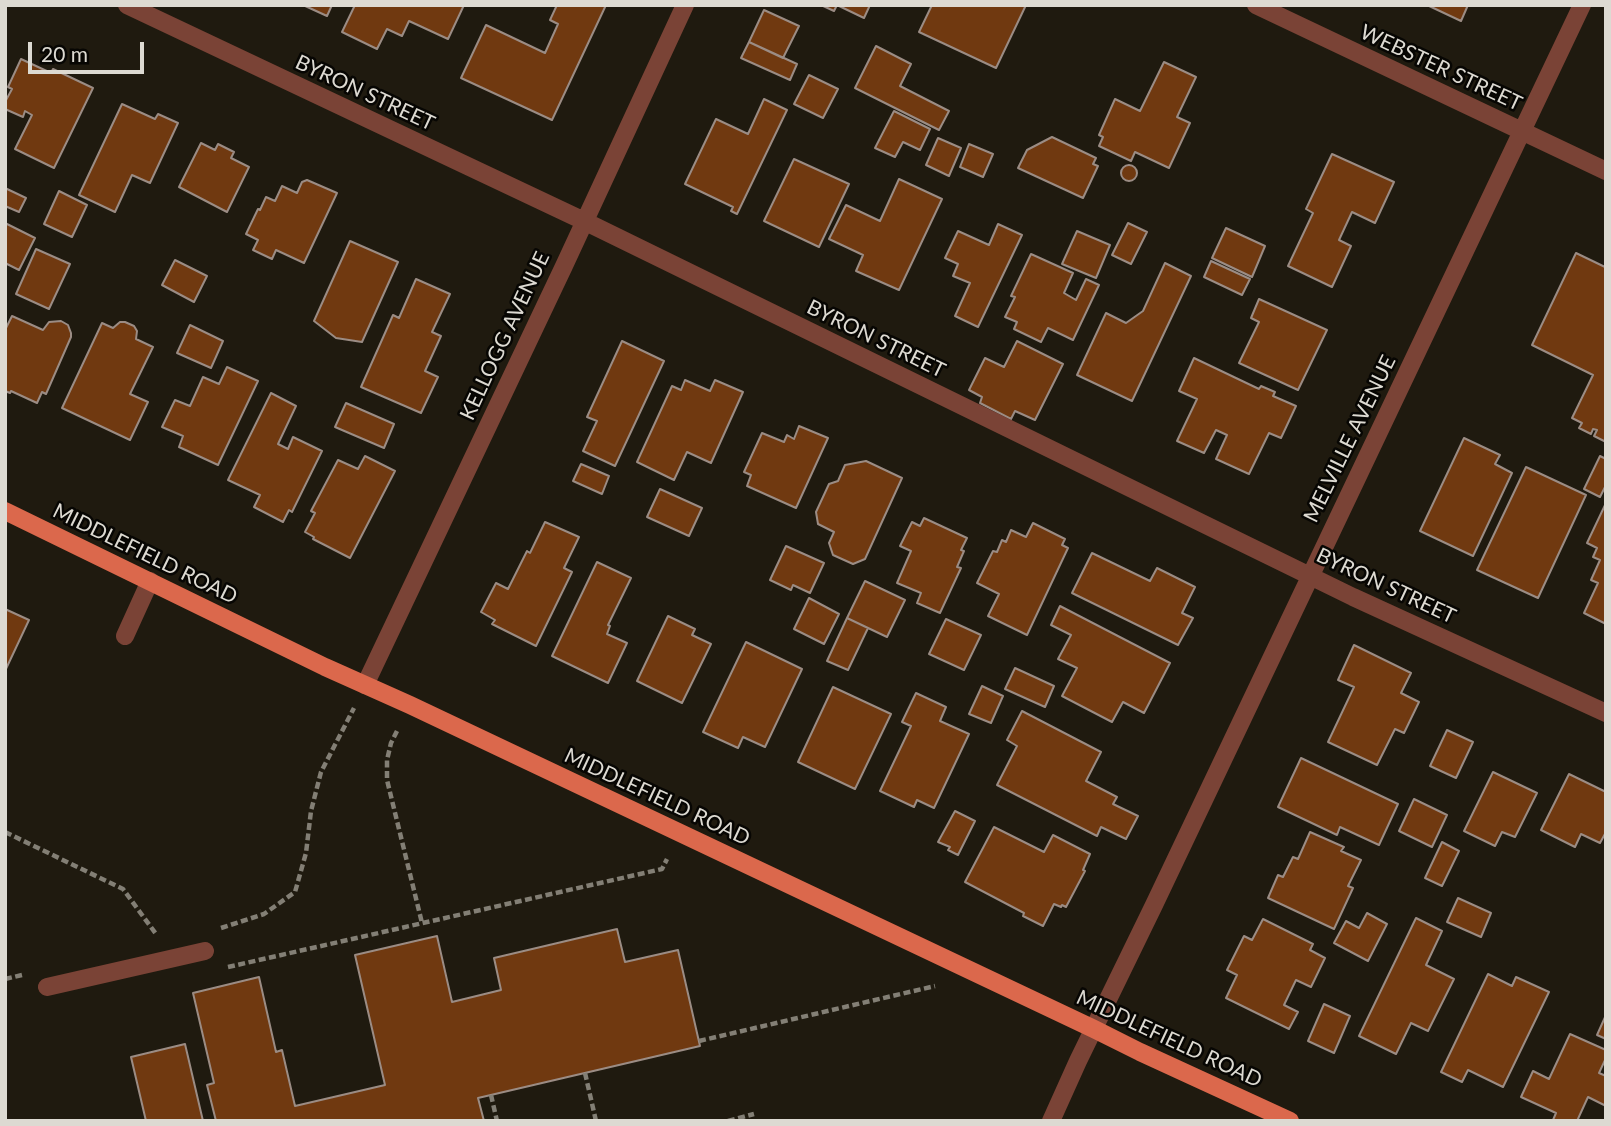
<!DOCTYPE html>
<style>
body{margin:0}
#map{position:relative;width:1611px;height:1126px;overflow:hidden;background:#1f1a0f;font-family:Lato,sans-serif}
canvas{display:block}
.frame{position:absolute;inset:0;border:7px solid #dddad2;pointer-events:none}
.scale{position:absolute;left:28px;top:42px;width:116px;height:32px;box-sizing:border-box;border:4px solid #dddad2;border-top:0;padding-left:9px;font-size:21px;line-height:24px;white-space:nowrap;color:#dddad2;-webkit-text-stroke:5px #070603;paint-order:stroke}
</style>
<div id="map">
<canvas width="1611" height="1126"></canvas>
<div class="frame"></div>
<div class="scale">20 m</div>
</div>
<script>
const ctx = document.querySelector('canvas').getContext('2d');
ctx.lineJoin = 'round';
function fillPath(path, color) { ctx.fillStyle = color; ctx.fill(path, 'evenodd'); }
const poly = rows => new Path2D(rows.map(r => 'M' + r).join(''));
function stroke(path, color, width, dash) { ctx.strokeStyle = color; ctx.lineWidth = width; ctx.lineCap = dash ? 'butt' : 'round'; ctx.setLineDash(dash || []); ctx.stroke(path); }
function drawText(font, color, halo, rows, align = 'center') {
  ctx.font = font + ' Lato,sans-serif'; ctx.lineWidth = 5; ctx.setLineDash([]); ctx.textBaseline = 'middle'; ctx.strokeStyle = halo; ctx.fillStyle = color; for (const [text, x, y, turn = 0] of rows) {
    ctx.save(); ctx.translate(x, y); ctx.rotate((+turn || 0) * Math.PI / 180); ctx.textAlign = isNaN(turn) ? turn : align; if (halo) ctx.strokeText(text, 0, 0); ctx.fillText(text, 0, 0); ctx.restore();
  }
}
const building = poly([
 [303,5,332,5,327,16,303,5],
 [355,5,464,5,448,39,409,21,402,36,387,29,377,49,342,32,355,5],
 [557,5,606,5,552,120,461,78,486,25,545,53,558,24,550,20,557,5],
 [821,5,870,5,864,18,837,5,834,11,821,5],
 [932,5,1026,5,996,68,919,32,932,5],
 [1427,5,1468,5,1461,21,1427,5],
 [764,10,799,26,783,58,749,42,764,10],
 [749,42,797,64,790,80,741,58,749,42],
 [876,46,911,64,900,86,949,111,939,130,855,88,876,46],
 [21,59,51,73,53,69,93,88,54,168,15,149,32,115,25,111,23,117,5,109,5,102,12,89,8,87,21,59],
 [1164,62,1196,77,1177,117,1190,123,1169,168,1135,152,1131,161,1099,146,1103,137,1099,135,1115,99,1140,111,1164,62],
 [809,75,838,89,823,118,794,104,809,75],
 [764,99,787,110,737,214,731,211,733,207,685,184,716,119,748,134,764,99],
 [122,104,155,119,158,114,178,123,150,183,132,175,115,212,79,195,122,104],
 [894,111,930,129,920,150,903,142,895,157,875,148,894,111],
 [1052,137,1096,158,1093,164,1098,166,1083,198,1018,168,1027,150,1052,137],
 [938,138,961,148,949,176,926,165,938,138],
 [201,143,215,150,218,144,234,152,231,158,249,167,227,212,179,187,201,143],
 [969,144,993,154,983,177,960,167,969,144],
 [1332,154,1394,182,1375,223,1352,212,1339,240,1351,246,1332,287,1288,266,1313,213,1306,209,1332,154],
 [794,159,849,184,819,247,764,221,794,159],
 '1121 173a8 8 0 1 1 16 0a8 8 0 1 1-16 0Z',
 [899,179,942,199,899,290,856,271,863,255,829,239,846,205,880,221,899,179],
 [307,180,337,193,304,263,276,250,272,259,253,250,258,240,246,234,258,209,260,210,266,197,275,201,282,186,297,193,302,182,307,180],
 [5,188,26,198,19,212,5,206,5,188],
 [59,191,87,205,72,237,44,224,59,191],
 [5,223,35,238,19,270,5,263,5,223],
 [1128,223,1147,232,1131,264,1112,255,1128,223],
 [998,224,1022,235,978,327,955,316,970,283,953,276,958,264,945,258,958,231,989,245,998,224],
 [1226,228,1265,246,1252,277,1212,258,1226,228],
 [1077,231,1110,245,1096,278,1062,264,1077,231],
 [350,241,398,262,362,342,336,338,314,321,350,241],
 [36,249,70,264,49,309,16,294,36,249],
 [1576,253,1605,267,1606,264,1606,442,1594,436,1597,430,1593,429,1591,434,1579,428,1582,423,1572,418,1593,375,1532,345,1576,253],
 [1031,254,1073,273,1064,293,1076,300,1086,279,1099,285,1073,340,1048,328,1041,342,1014,329,1017,322,1005,317,1015,297,1011,296,1031,254],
 [175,260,207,276,194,302,162,285,175,260],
 [1211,261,1250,279,1242,295,1204,277,1211,261],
 [1165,263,1191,276,1132,401,1077,375,1106,313,1126,323,1143,311,1165,263],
 [416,279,450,294,432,332,441,336,425,371,438,377,421,413,361,387,393,315,399,318,416,279],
 [1259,299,1327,330,1298,390,1239,363,1259,322,1251,318,1259,299],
 [12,316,43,330,49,322,61,321,68,325,71,333,71,337,46,394,42,392,37,403,11,391,10,393,5,391,5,330,12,316],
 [120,322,125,322,134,326,137,331,136,339,153,347,130,394,148,402,130,440,62,408,102,323,113,328,120,322],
 [190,325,223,341,211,368,177,353,190,325],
 [622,341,664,361,615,466,583,451,597,421,587,417,622,341],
 [1017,341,1063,364,1035,420,1015,411,1011,419,980,403,982,397,969,390,985,358,1004,367,1017,341],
 [1194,358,1259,389,1261,386,1275,392,1273,396,1296,406,1281,438,1269,433,1249,474,1216,459,1227,435,1216,430,1204,453,1177,441,1197,399,1179,391,1194,358],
 [227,367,258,381,218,465,179,447,183,436,162,427,175,400,190,406,203,377,219,384,227,367],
 [685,380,710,391,715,380,743,392,711,463,687,452,674,480,637,462,672,386,681,390,685,380],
 [271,393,296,406,278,444,288,449,293,437,322,451,292,512,289,510,283,522,254,507,260,495,228,480,271,393],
 [346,403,394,424,384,448,335,427,346,403],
 [799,426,828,438,796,508,747,486,751,475,744,472,762,433,784,442,787,435,794,439,799,426],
 [1464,438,1500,455,1495,464,1512,473,1473,556,1420,531,1464,438],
 [365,456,395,471,350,558,313,539,314,537,305,532,315,513,311,511,338,460,358,469,365,456],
 [1600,456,1606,459,1606,485,1600,497,1584,489,1600,456],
 [866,461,902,478,865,559,853,564,833,555,829,543,834,532,818,524,816,512,829,484,838,481,845,465,866,461],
 [581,464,609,476,602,494,573,481,581,464],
 [1526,467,1586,495,1538,598,1477,570,1526,467],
 [660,489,702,508,689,536,647,517,660,489],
 [1606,503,1606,624,1584,613,1598,583,1591,580,1600,560,1593,557,1597,548,1587,543,1606,503],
 [924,518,967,538,961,550,964,551,957,567,961,568,940,613,917,603,921,593,897,583,911,551,900,546,912,522,920,526,924,518],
 [545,522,579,537,564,568,572,572,536,646,492,624,495,620,481,612,496,583,508,589,527,551,530,553,545,522],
 [1033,523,1065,539,1062,545,1068,548,1027,635,988,616,999,594,977,583,993,551,997,552,1002,540,1006,542,1011,530,1026,537,1033,523],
 [786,546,824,563,810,593,793,585,791,590,770,580,786,546],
 [1092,553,1150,581,1157,568,1195,587,1182,613,1193,618,1178,645,1072,593,1092,553],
 [597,562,631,578,608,625,610,626,607,634,627,643,608,683,552,656,597,562],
 [865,581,905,600,887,637,847,618,865,581],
 [809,598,839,614,824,644,794,629,809,598],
 [1060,606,1170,663,1144,713,1123,702,1112,722,1062,696,1077,668,1058,659,1071,635,1051,625,1060,606],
 [5,609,29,620,5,671,5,609],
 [668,616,695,629,692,635,711,644,682,703,637,681,668,616],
 [847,618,868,628,848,670,827,661,847,618],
 [946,619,981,635,964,670,929,654,946,619],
 [746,642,802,669,765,747,743,737,738,748,703,732,746,642],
 [1354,645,1411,673,1401,693,1419,702,1404,733,1395,729,1377,765,1328,742,1354,687,1338,680,1354,645],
 [1015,668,1054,686,1045,707,1005,689,1015,668],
 [982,686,1003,696,991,723,969,714,982,686],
 [833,687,891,714,855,789,798,762,833,687],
 [916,693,946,707,940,721,969,734,934,808,917,800,914,807,880,791,911,726,902,722,916,693],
 [1022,711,1101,752,1086,781,1117,797,1113,804,1138,816,1126,839,1101,827,1097,836,997,785,1017,746,1007,740,1022,711],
 [1447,730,1473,742,1456,778,1430,766,1447,730],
 [1301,758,1398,804,1379,845,1340,827,1337,835,1278,807,1301,758],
 [1493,772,1537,793,1515,837,1502,832,1495,846,1464,831,1493,772],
 [1569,774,1606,792,1606,832,1600,843,1581,834,1575,847,1541,830,1569,774],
 [1414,799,1447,815,1432,847,1399,831,1414,799],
 [955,811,975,821,958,855,948,850,950,847,938,842,955,811],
 [994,827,1044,852,1053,835,1090,854,1083,870,1085,871,1066,907,1062,905,1061,907,1054,904,1043,926,1023,916,1024,913,965,882,994,827],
 [1310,832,1344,847,1341,851,1361,860,1348,886,1353,888,1334,929,1268,898,1278,875,1283,877,1293,857,1298,859,1310,832],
 [1442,842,1459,851,1442,886,1425,878,1442,842],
 [1458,898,1491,913,1481,937,1447,922,1458,898],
 [1367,913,1387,924,1368,961,1334,943,1346,921,1359,928,1367,913],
 [1416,918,1442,931,1426,965,1454,979,1428,1031,1411,1023,1396,1054,1359,1036,1416,918],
 [1263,919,1313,944,1310,950,1325,958,1311,987,1296,980,1284,1005,1298,1012,1289,1029,1226,998,1237,975,1227,970,1244,936,1252,940,1263,919],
 [617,929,625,962,678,950,700,1046,478,1098,484,1121,216,1121,207,1085,214,1083,193,993,259,977,276,1052,282,1050,295,1106,385,1085,355,955,437,936,452,1002,501,990,494,958,617,929],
 [1488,974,1512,986,1516,977,1549,992,1503,1087,1468,1070,1462,1082,1441,1072,1488,974],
 [1324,1004,1350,1016,1334,1053,1308,1041,1324,1004],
 [1606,1015,1606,1039,1597,1035,1606,1015],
 [1570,1034,1606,1050,1606,1058,1599,1073,1606,1076,1606,1106,1588,1097,1577,1121,1555,1121,1553,1120,1556,1113,1521,1097,1533,1071,1549,1079,1570,1034],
 [185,1044,203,1121,146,1121,131,1057,185,1044]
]);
fillPath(building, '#703910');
stroke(building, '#9b8c84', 2);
stroke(poly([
 [397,731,391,743,387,760,387,780,422,923],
 [5,832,123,889,156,934],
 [221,928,264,914,295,892,306,853,311,811,321,772,354,708],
 [228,967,662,869,667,859],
 [5,979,22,975],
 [699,1041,935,986],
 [585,1073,596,1121],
 [491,1095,497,1121],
 [728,1121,754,1114]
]), '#837f75', 4.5, [7, 3.5]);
stroke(poly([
 [127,5,584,221,1353,597,1606,713],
 [1256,5,1606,171],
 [125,636,150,581],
 [365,685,564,266,685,5],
 [47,987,205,951],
 [1051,1121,1078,1061,1154,905,1582,5]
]), '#7a4336', 18);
stroke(poly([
 [5,511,325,667,410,705,1094,1029,1140,1052,1290,1121]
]), '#db684c', 18);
drawText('21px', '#dddad2', '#070603', [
 ["WEBSTER STREET",1441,68,25],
 ["BYRON STREET",365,93,25],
 ["KELLOGG AVENUE",505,336,-65],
 ["BYRON STREET",876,339,26],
 ["MELVILLE AVENUE",1350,439,-64],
 ["MIDDLEFIELD ROAD",145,554,26],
 ["BYRON STREET",1386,586,25],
 ["MIDDLEFIELD ROAD",657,797,25],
 ["MIDDLEFIELD ROAD",1169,1039,25]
]);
</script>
